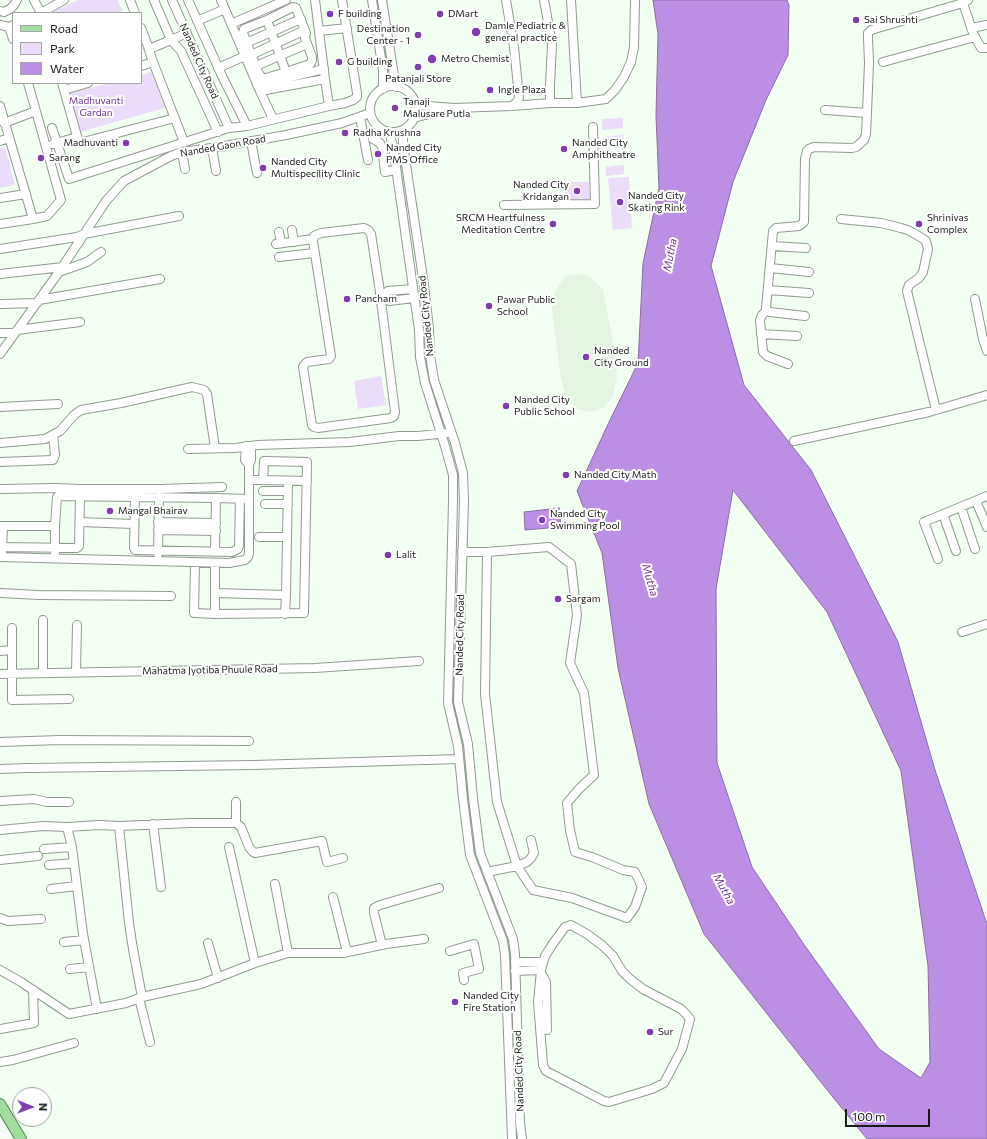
<!DOCTYPE html>
<style>
body{margin:0}
#map{position:relative;width:987px;height:1139px;overflow:hidden;background:#f3fff2;font-family:Commissioner,sans-serif}
canvas{display:block}
.legend{position:absolute;left:12px;top:12px;width:130px;height:72px;box-sizing:border-box;background:#fff;border:1px solid #a3a4a3;margin:0;padding:5px 7px;list-style:none;font-size:12px;color:#181c18}
.legend li{display:flex;align-items:center;gap:8px;height:20px}
.legend b{width:20px;border:1px solid #a3a4a3}
.north{position:absolute;left:12px;top:1087px;width:40px;height:40px;box-sizing:border-box;background:#fff;border:1px solid #a3a4a3;border-radius:50%;rotate:91deg;font-size:11px;font-weight:700;line-height:16px;text-align:center;color:#181c18}
.north::after{content:'';display:block;margin:auto;width:14px;height:18px;background:#7f3cb0;clip-path:polygon(50% 0,100% 100%,50% 72%,0 100%)}
.scale{position:absolute;left:845px;top:1109px;width:85px;height:18px;box-sizing:border-box;border:2px solid #181c18;border-top:0;padding-left:5px;font-size:12px;line-height:14px;white-space:nowrap;color:#181c18;-webkit-text-stroke:3px #fff;paint-order:stroke}
</style>
<div id="map">
<canvas width="987" height="1139"></canvas>
<ul class="legend">
<li><b style="height:5px;background:#a3dca1"></b>Road</li>
<li><b style="height:11px;background:#ebddf9"></b>Park</li>
<li><b style="height:11px;background:#bb90e4"></b>Water</li>
</ul>
<div class="north">N</div>
<div class="scale">100 m</div>
</div>
<script>
const ctx = document.querySelector('canvas').getContext('2d');
ctx.lineJoin = 'round';
function fillPath(path, color) { ctx.fillStyle = color; ctx.fill(path, 'evenodd'); }
const poly = rows => new Path2D(rows.map(r => 'M' + r).join(''));
function stroke(path, color, width, dash) { ctx.strokeStyle = color; ctx.lineWidth = width; ctx.lineCap = dash ? 'butt' : 'round'; ctx.setLineDash(dash || []); ctx.stroke(path); }
function drawText(font, color, halo, rows, align = 'center') {
  ctx.font = font + ' Commissioner,sans-serif'; ctx.lineWidth = 4; ctx.setLineDash([]); ctx.textBaseline = 'middle'; ctx.strokeStyle = halo; ctx.fillStyle = color; for (const [text, x, y, turn = 0] of rows) {
    ctx.save(); ctx.translate(x, y); ctx.rotate((+turn || 0) * Math.PI / 180); ctx.textAlign = isNaN(turn) ? turn : align; if (halo) ctx.strokeText(text, 0, 0); ctx.fillText(text, 0, 0); ctx.restore();
  }
}
fillPath(poly([
 [579,274,589,276,603,289,613,342,617,376,613,396,604,408,591,412,577,409,566,399,560,372,551,301,557,288,565,276]
]), '#e4f5e2');
fillPath(poly([
 [78,0,118,0,123,13,51,13],
 [152,72,165,108,80,132,70,93,110,83,141,83,141,75],
 [623,118,623,128,602,130,602,119],
 [623,135,624,144,603,145,603,137],
 [5,147,15,185,0,188,0,148],
 [624,150,625,159,605,160,604,152],
 [624,165,624,174,606,176,606,167],
 [629,177,632,228,613,230,608,178],
 [564,182,589,182,590,200,565,200],
 [381,376,386,405,358,409,354,381]
]), '#ebddf9');
const water = poly([
 [653,0,787,0,789,5,788,55,766,100,733,182,711,266,744,385,811,470,898,642,935,770,987,924,987,1139,867,1139,828,1091,704,934,649,804,618,668,602,553,577,491,610,420,638,363,643,263,659,188,656,116,658,34,653,0],
 [733,490,827,612,901,771,928,966,930,1062,921,1078,879,1049,805,946,752,867,717,763,716,589,733,490],
 [559,508,561,527,525,530,524,512,559,508]
]);
fillPath(water, '#bb90e4');
stroke(water, '#8a6da7', 1);
const minor = poly([
 [34,0,41,13,40,13],
 [130,0,135,13],
 [154,0,171,40,181,51,218,132],
 [172,0,229,128],
 [188,0,222,76,247,126,329,106],
 [221,0,260,91,325,79,315,0],
 [372,0,383,71,383,89],
 [382,0,393,69,396,87],
 [506,0,514,47,519,97,518,101,512,106],
 [544,0,552,44,550,85,550,103],
 [571,0,577,103],
 [968,0,963,3,973,33,981,48,987,48],
 [0,11,4,12,10,9,14,5,17,0],
 [41,13,64,0],
 [267,20,244,29,243,33,258,72,262,78,266,78,286,72,310,64,312,61,312,57,305,38,306,33,296,8,293,7,267,20,271,31,286,72,288,78],
 [197,21,225,9],
 [231,24,286,0],
 [0,25,9,27,13,25],
 [9,27,13,39],
 [141,28,145,38],
 [971,28,987,25],
 [319,31,347,28],
 [141,39,145,38,153,62,141,66],
 [246,43,301,19],
 [149,49,171,40,187,33],
 [251,55,305,30],
 [153,62,184,142],
 [883,62,975,37],
 [256,66,307,44],
 [218,68,245,56],
 [325,79,329,106,345,103,353,100,357,97,357,93,342,0],
 [62,83,64,90,88,83],
 [257,85,324,69],
 '370 109a23 23 0 1 1 46 0a23 23 0 1 1-46 0Z',
 [64,90,79,143,175,118],
 [260,91,273,119],
 [415,105,454,108,512,106,550,103,577,103,606,99,615,90,624,77,631,62,634,47,635,0],
 [0,106,33,219,47,216,61,200,28,83],
 [825,110,867,113],
 [360,117,368,160],
 [414,118,443,110],
 [4,123,36,111],
 [52,128,69,179,229,128,247,126],
 [403,130,403,144,424,285,429,329,430,355,434,380,455,443,463,473,464,501,458,702,468,744,473,798,480,853,513,939,515,954,520,1123,522,1139],
 [389,132,393,146,419,330,420,357,425,383,445,446,453,475,453,501,448,703,458,746,463,799,470,855,503,941,505,955,512,1139],
 [373,139,380,143,382,147,385,172,396,170],
 [0,141,9,138],
 [251,141,257,173],
 [53,144,77,137],
 [212,148,216,171],
 [182,152,185,169],
 [0,198,26,194],
 [504,205,595,204,593,127],
 [841,219,881,223,901,228,908,230,922,238,926,241,928,249,923,272,919,278,909,285,907,291,936,410],
 [0,224,33,219],
 [364,228,368,230,371,234,379,285,395,412,394,416,391,418,318,428,314,427,312,425,303,367,305,364,307,362,329,359,331,356,313,241,314,236,321,233,364,228],
 [292,230,294,242],
 [279,232,281,243],
 [276,244,313,239],
 [772,246,806,248],
 [0,249,77,237,84,234,179,216],
 [279,257,314,253],
 [770,268,809,272],
 [59,272,87,262,101,252],
 [0,274,63,267],
 [413,289,388,291,381,297,389,301,414,298],
 [768,290,809,293],
 [975,299,983,339,987,351],
 [39,300,160,279],
 [0,304,37,303],
 [767,310,762,315,760,320,763,352,767,356,788,364],
 [805,316,770,312,767,310,766,308,773,231,776,228,799,226,804,222,805,159,807,151,809,149,814,147,852,148,856,147,864,140,866,134,867,113,869,63,868,38,868,33,871,30,963,3],
 [17,330,80,322],
 [0,333,15,333],
 [761,334,797,336],
 [0,354,59,272,106,201,124,181,171,156,182,152,219,147,286,135,342,123,370,113],
 [0,407,58,404],
 [794,441,929,412,987,395],
 [0,443,45,439,60,431,74,415,81,410,121,403,192,387,204,390,207,394,215,448],
 [246,446,245,460,249,465,251,460,251,446],
 [188,449,235,448,258,445,350,442,399,436,418,436,447,433],
 [0,462,53,460,55,455,53,435],
 [263,480,307,481],
 [0,489,55,488,82,489,161,489,222,487],
 [263,491,288,491],
 [135,497,134,548,135,550,232,552,238,549,239,546,240,499],
 [976,501,987,527],
 [265,504,288,504],
 [961,507,975,549],
 [943,514,956,551],
 [80,522,134,524],
 [158,522,216,523],
 [0,526,55,526,57,497,58,496,215,498,249,499],
 [158,530,216,531],
 [259,537,287,537],
 [0,547,77,548,79,546,80,496],
 [215,552,216,498],
 [462,552,487,552,549,547,571,564,577,615,570,663,584,693,594,775,579,789,567,803,570,830,575,852,592,857,623,870,635,872,642,887,635,907,627,918,572,898,533,890,517,866,497,802,485,694,487,552],
 [2,553,3,526],
 [55,553,55,526],
 [158,554,159,497],
 [0,557,229,563,245,560,248,557,249,553,249,465],
 [938,559,924,522,987,496],
 [195,562,194,613,215,614,304,613,307,462,264,461,263,480,249,480],
 [215,563,215,593,286,595,288,481],
 [0,593,39,595,171,596],
 [215,614,215,593],
 [285,614,286,595],
 [12,628,12,700,69,699],
 [962,632,987,624],
 [0,651,12,650],
 [76,672,77,625],
 [43,673,43,620],
 [0,674,315,668,419,661],
 [0,742,60,740,249,741],
 [0,769,28,768,254,765,459,759],
 [0,801,34,799,47,802,69,802],
 [236,823,241,827,249,847,253,852,255,853,322,841,327,862,343,858],
 [153,824,161,887],
 [119,826,190,823,236,823,236,802],
 [67,827,72,847,83,934,97,1009],
 [0,830,43,826,67,827,99,825,119,826,129,923,133,949,142,997],
 [229,847,255,963],
 [44,849,72,847],
 [0,860,38,856],
 [49,865,74,863],
 [487,872,517,866,527,862,531,858,534,853,531,840],
 [275,884,288,953],
 [51,889,77,886],
 [333,897,347,952],
 [0,918,8,921,41,919],
 [571,925,587,934,603,946,613,956,622,971,630,979,643,989,681,1009,686,1014,690,1019,682,1049,664,1083,652,1089,609,1102,604,1101,546,1071,543,1065,538,1002,541,970,545,956,552,945,565,927,571,925],
 [64,942,84,940],
 [208,943,218,978],
 [382,945,374,913,374,908,380,905,439,888],
 [450,951,474,944,479,969,463,973,464,980],
 [515,962,542,962],
 [70,969,89,967],
 [0,970,21,982,69,1014,126,1003,142,997,201,984,255,963,288,953,343,953,386,944,424,939],
 [515,971,541,970],
 [541,973,546,982,547,1030],
 [139,998,150,1042],
 [0,1029,34,1023,33,990],
 [0,1062,13,1060,74,1043]
]);
const major = poly([
 [0,1104,21,1139]
]);
stroke(minor, '#909b8f', 10);
stroke(major, '#4b8949', 12);
stroke(minor, '#fff', 8);
stroke(major, '#a3dca1', 10);
for (const [x, y, r, color] of [
 [330,14,4,"#7f3cb0"],
 [440,14,4,"#7f3cb0"],
 [856,20,4,"#7f3cb0"],
 [476,32,5,"#7f3cb0"],
 [418,35,4,"#7f3cb0"],
 [432,59,5,"#7f3cb0"],
 [339,62,4,"#7f3cb0"],
 [418,67,4,"#7f3cb0"],
 [490,90,4,"#7f3cb0"],
 [395,108,4,"#7f3cb0"],
 [345,133,4,"#7f3cb0"],
 [126,143,4,"#7f3cb0"],
 [564,149,4,"#7f3cb0"],
 [378,154,4,"#7f3cb0"],
 [41,158,4,"#7f3cb0"],
 [263,168,4,"#7f3cb0"],
 [577,191,4,"#7f3cb0"],
 [620,202,4,"#7f3cb0"],
 [553,224,4,"#7f3cb0"],
 [919,224,4,"#7f3cb0"],
 [347,299,4,"#7f3cb0"],
 [489,306,4,"#7f3cb0"],
 [586,357,4,"#7f3cb0"],
 [506,406,4,"#7f3cb0"],
 [566,475,4,"#7f3cb0"],
 [110,511,4,"#7f3cb0"],
 [542,520,4,"#7f3cb0"],
 [388,555,4,"#7f3cb0"],
 [558,599,4,"#7f3cb0"],
 [455,1002,4,"#7f3cb0"],
 [650,1032,4,"#7f3cb0"]
]) { const dot = new Path2D(); dot.arc(x, y, r, 0, 2 * Math.PI); ctx.fillStyle = color; ctx.fill(dot); stroke(dot, '#fff', 1.5); }
drawText('10px', '#181c18', '#fff', [
 ["F building",338,14],
 ["DMart",448,14],
 ["Sai Shrushti",864,20],
 ["Damle Pediatric &",485,26],
 ["general practice",485,38],
 ["Destination",410,29,"right"],
 ["Center - 1",410,41,"right"],
 ["Metro Chemist",441,59],
 ["G building",347,62],
 ["Patanjali Store",418,79,"center"],
 ["Ingle Plaza",498,90],
 ["Tanaji",403,102],
 ["Malusare Putla",403,114],
 ["Radha Krushna",353,133],
 ["Madhuvanti",118,143,"right"],
 ["Nanded City",572,143],
 ["Amphitheatre",572,155],
 ["Nanded City",386,148],
 ["PMS Office",386,160],
 ["Sarang",49,158],
 ["Nanded City",271,162],
 ["Multispecility Clinic",271,174],
 ["Nanded City",569,185,"right"],
 ["Kridangan",569,197,"right"],
 ["Nanded City",628,196],
 ["Skating Rink",628,208],
 ["SRCM Heartfulness",545,218,"right"],
 ["Meditation Centre",545,230,"right"],
 ["Shrinivas",927,218],
 ["Complex",927,230],
 ["Pancham",355,299],
 ["Pawar Public",497,300],
 ["School",497,312],
 ["Nanded",594,351],
 ["City Ground",594,363],
 ["Nanded City",514,400],
 ["Public School",514,412],
 ["Nanded City Math",574,475],
 ["Mangal Bhairav",118,511],
 ["Nanded City",550,514],
 ["Swimming Pool",550,526],
 ["Lalit",396,555],
 ["Sargam",566,599],
 ["Nanded City",463,996],
 ["Fire Station",463,1008],
 ["Sur",658,1032]
], 'left');
drawText('10px', '#181c18', '#fff', [
 ["Nanded City Road",199,61,66],
 ["Nanded Gaon Road",223,146,-10],
 ["Nanded City Road",426,316,-96],
 ["Nanded City Road",460,635,-89],
 ["Mahatma Jyotiba Phuule Road",210,670,-1],
 ["Nanded City Road",519,1071,-92]
]);
drawText('10px', '#6e3698', '#fff', [
 ["Madhuvanti",96,101],
 ["Gardan",96,113]
]);
drawText('italic 11px', '#6e3698', '#fff', [
 ["Mutha",670,255,-79],
 ["Mutha",650,580,74],
 ["Mutha",724,889,61]
]);
</script>
